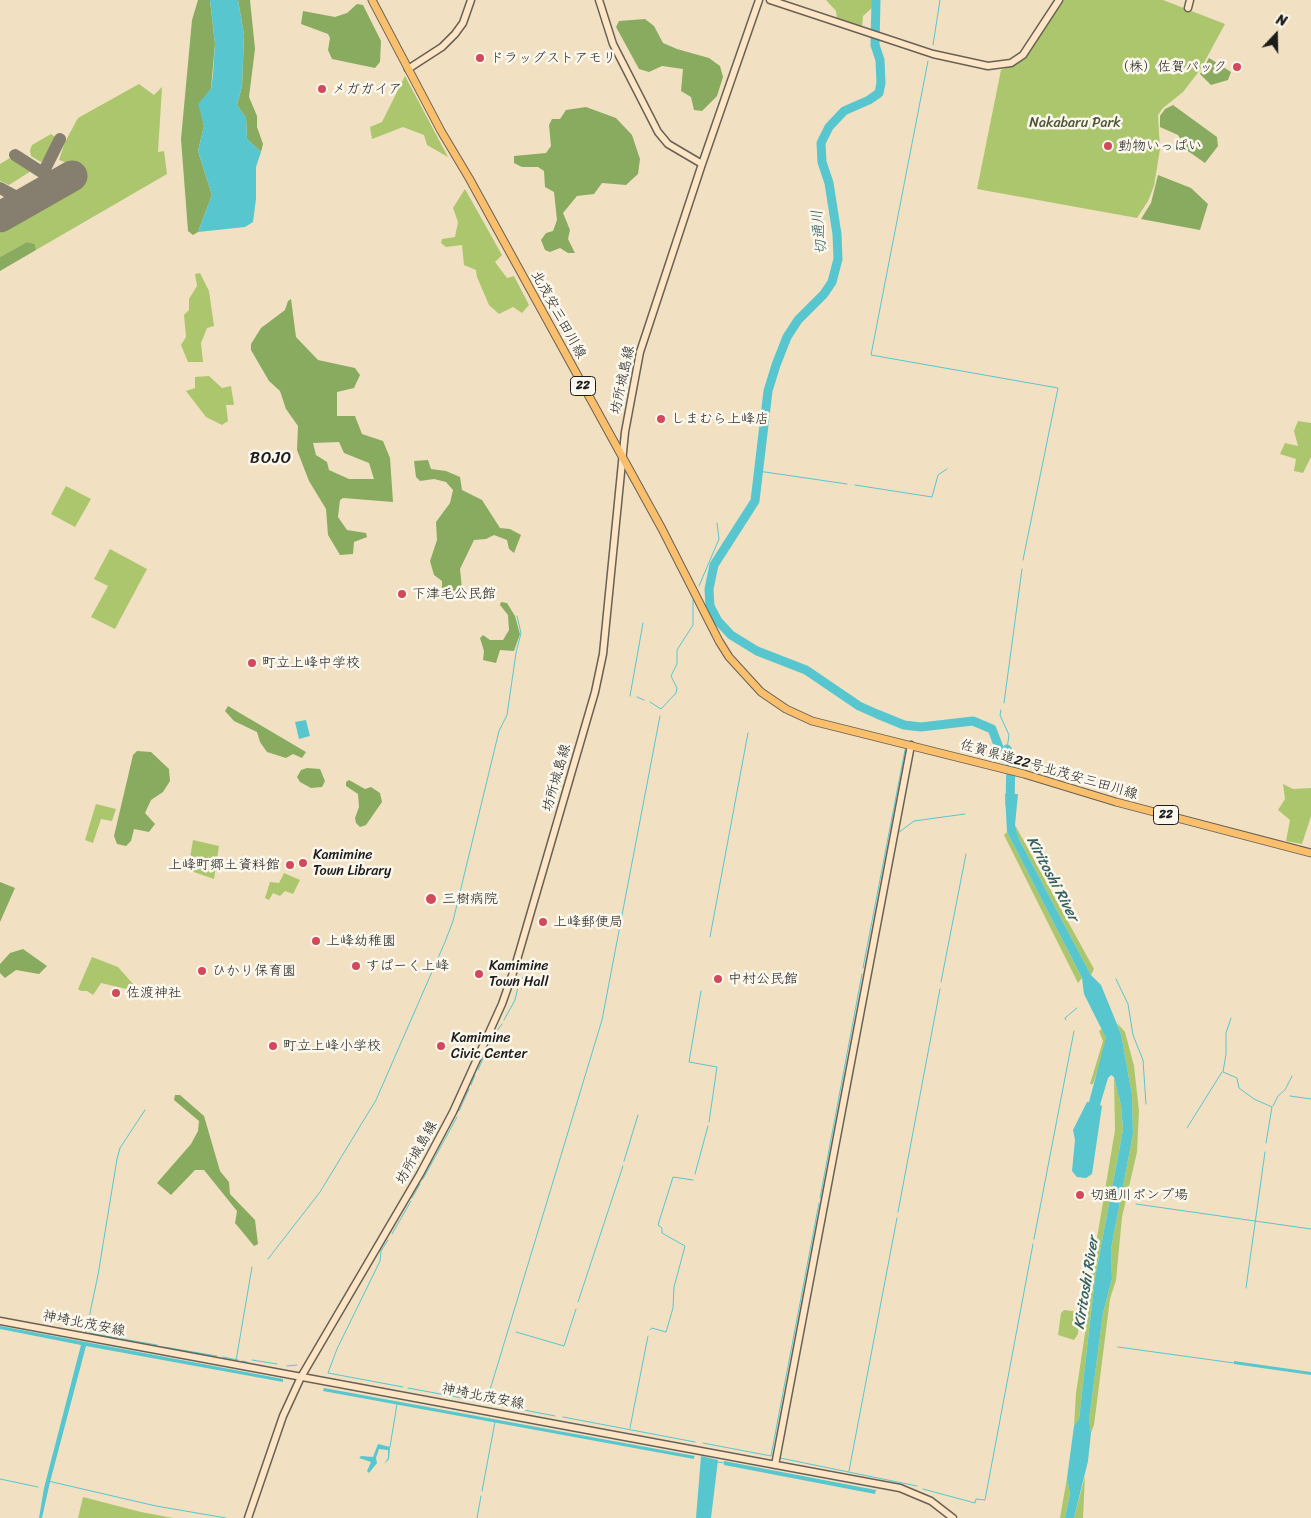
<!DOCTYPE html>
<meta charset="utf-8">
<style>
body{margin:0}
#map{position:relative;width:1311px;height:1518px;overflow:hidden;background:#f1e1c2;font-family:Sriracha,sans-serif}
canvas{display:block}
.north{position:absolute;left:1251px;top:10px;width:50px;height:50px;-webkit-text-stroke:4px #fbf7ec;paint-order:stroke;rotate:21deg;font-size:14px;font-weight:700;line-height:20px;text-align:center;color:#1c1c1c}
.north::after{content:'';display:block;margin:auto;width:18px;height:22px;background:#1c1c1c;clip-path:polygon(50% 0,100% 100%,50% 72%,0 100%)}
</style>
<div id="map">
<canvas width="1311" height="1518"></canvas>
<div class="north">N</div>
</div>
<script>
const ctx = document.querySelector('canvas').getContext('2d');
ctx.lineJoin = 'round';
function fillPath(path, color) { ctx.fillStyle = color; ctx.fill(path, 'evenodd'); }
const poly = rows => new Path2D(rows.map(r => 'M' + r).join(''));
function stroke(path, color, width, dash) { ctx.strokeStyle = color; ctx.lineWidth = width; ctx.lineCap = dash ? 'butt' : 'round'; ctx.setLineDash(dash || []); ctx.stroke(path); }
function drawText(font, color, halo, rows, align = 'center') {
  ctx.font = font + ' Sriracha,"Klee One",sans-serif'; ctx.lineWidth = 5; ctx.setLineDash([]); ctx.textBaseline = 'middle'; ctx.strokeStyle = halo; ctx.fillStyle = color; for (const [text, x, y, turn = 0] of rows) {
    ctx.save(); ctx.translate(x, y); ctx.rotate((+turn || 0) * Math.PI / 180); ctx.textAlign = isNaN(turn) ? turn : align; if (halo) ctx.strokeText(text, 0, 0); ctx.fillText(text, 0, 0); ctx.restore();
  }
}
fillPath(poly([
 [826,0,872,0,873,7,863,16,862,27,837,18,836,11],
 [1063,0,1163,0,1225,24,1200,70,1183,92,1163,108,1158,115,1160,149,1154,186,1148,201,1137,218,977,189,1001,70,1021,61,1029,53],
 [405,76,448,157,427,145,424,135,403,127,372,139,370,127,382,122],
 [139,84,154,95,162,87,158,152,164,151,167,174,36,250,35,244,27,242,0,257,0,233,27,218,25,212,76,182,76,175,70,164,59,160,65,142,78,118],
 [51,134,55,137,47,156,41,162,31,156,30,150,32,145],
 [10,158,28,167,31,171,9,185,0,181,0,164],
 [465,189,502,255,495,262,507,278,514,276,529,305,522,313,513,307,499,314,489,305,477,277,476,270,464,265,462,245,446,247,441,243,442,239,455,237,458,222,453,208],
 [200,273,209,291,214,326,207,328,201,343,203,362,188,362,181,345,186,337,184,315,189,310,189,299,197,286,195,274],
 [209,376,222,388,231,386,234,405,226,405,228,421,222,425,206,417,186,391,195,388,195,377],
 [1298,421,1311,423,1311,457,1303,473,1294,471,1296,459,1280,454,1285,443,1298,446,1294,431],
 [66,486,91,499,75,527,51,514],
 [110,549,147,569,115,629,91,617,108,586,94,579],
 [1283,784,1293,789,1311,788,1311,816,1302,844,1286,841,1290,820,1278,810,1285,799],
 [96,804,116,809,112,821,101,819,93,843,85,840],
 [1015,825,1094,969,1091,975,1019,839],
 [1007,832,1082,978,1078,983,1004,835],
 [193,840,219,846,214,879,188,870],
 [284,873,300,880,293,894,285,891,280,896,273,893,269,900,265,898,270,882,279,883],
 [92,957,118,967,134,985,131,990,101,983,93,995,87,991,81,991,78,989],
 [1117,1023,1125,1032,1134,1066,1139,1111,1137,1152,1122,1217,1116,1280,1110,1299,1094,1425,1091,1433,1089,1420,1103,1313,1112,1279,1111,1249,1133,1134,1132,1095,1121,1034],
 [1102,1029,1106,1038,1106,1045,1093,1084,1090,1084,1103,1041,1099,1031],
 [1114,1077,1121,1105,1123,1130,1095,1278,1079,1419,1074,1426,1076,1393,1089,1307,1089,1286,1115,1130],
 [1064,1310,1080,1312,1078,1334,1074,1340,1058,1335,1061,1313],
 [1085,1476,1083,1518,1074,1518],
 [1067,1478,1070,1494,1065,1518,1060,1518],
 [83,1497,141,1512,173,1518,78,1518]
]), '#abc66c');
fillPath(poly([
 [198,0,210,0,215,44,211,89,199,104,204,126,198,151,212,195,198,232,193,235,188,231,181,139,192,20],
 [238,0,250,0,255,49,249,97,257,116,257,127,263,144,261,152,247,139,246,118,237,105,242,86,244,35],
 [357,4,363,5,381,41,380,62,375,68,332,59,328,50,330,38,328,34,301,24,303,11,335,17,347,13],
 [645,19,654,26,663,43,677,49,709,58,720,66,723,77,717,96,702,111,694,110,691,97,681,91,683,69,662,66,649,72,639,69,616,27,619,21],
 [1209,58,1231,72,1228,80,1211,85,1200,74],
 [1173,105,1217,137,1218,146,1205,163,1182,147,1182,141,1178,135,1160,127,1160,116,1165,109],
 [586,107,616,118,632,135,640,159,638,174,626,185,602,183,594,194,577,196,563,213,570,230,568,239,575,253,568,253,560,248,550,252,545,250,541,240,546,233,553,231,557,220,554,192,545,187,544,171,538,167,522,167,514,163,514,156,546,153,551,146,549,125,552,119,560,119,566,110],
 [1158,175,1191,188,1208,204,1200,230,1141,219,1151,203],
 [27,242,35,244,36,250,0,271,0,257],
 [291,299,296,337,318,360,355,368,360,375,354,388,337,392,337,416,355,416,362,434,383,441,390,458,393,502,343,498,340,500,338,517,347,530,366,533,367,537,354,542,353,554,340,555,328,535,326,509,309,481,297,450,298,426,286,409,280,391,269,381,251,350,251,344,261,328,285,310,288,301],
 [339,442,344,453,369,463,374,479,349,479,329,470,327,462,316,455,313,443],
 [428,460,431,469,446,471,460,477,462,490,482,500,500,528,510,529,521,535,514,553,509,549,507,540,494,535,486,539,474,540,460,569,462,589,449,597,442,593,442,581,434,575,430,561,437,540,436,522,450,503,453,490,446,482,434,479,420,481,416,477,414,461],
 [501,602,507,603,515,616,520,634,514,651,500,650,496,663,483,660,484,651,480,638,483,635,490,640,503,640,509,630,508,615,500,605],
 [228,706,306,752,302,758,293,754,286,758,267,752,260,742,257,732,234,721,225,711],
 [137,751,151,752,169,769,170,781,163,792,151,800,145,813,155,824,149,832,134,829,131,841,126,846,117,844,114,836,133,755],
 [307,768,320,769,325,781,322,787,311,788,300,782,297,777,301,770],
 [349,780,365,789,371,787,380,793,382,802,366,825,360,827,356,823,355,818,359,807,358,794,346,786,346,782],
 [0,882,15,888,0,922],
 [23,949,47,966,39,974,16,970,5,978,0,973,0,964,10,953],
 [175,1095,180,1095,204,1116,220,1171,229,1182,230,1194,255,1220,258,1244,254,1246,235,1223,237,1211,204,1170,195,1170,171,1195,157,1183,191,1144,198,1131,199,1121,174,1100]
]), '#88ab60');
fillPath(poly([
 [210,0,238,0,244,35,242,86,237,105,246,118,247,139,261,152,256,167,256,199,253,222,245,227,198,232,212,195,198,151,204,126,198,104,211,89,213,75,215,44],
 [306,720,310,736,299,739,295,722],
 [1005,794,1018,794,1015,825,1019,839,1091,975,1101,985,1121,1034,1132,1095,1133,1134,1111,1249,1112,1279,1103,1313,1089,1420,1091,1433,1088,1461,1074,1518,1065,1518,1070,1494,1067,1478,1074,1426,1079,1419,1095,1278,1123,1130,1121,1105,1114,1077,1111,1075,1108,1078,1100,1105,1102,1106,1092,1174,1086,1178,1077,1177,1072,1171,1075,1140,1073,1130,1087,1102,1089,1102,1106,1038,1084,994,1082,978,1007,832],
 [0,1326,283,1379,283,1382,86,1346,50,1482,42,1518,39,1518,44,1488,81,1345,0,1329],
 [1234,1361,1311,1372,1311,1375,1234,1364],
 [324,1388,695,1456,694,1457,694,1459,323,1391],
 [378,1444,390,1447,389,1459,384,1464,388,1458,388,1450,379,1449,376,1458,377,1463,369,1473,367,1471,371,1462,359,1458,361,1456,373,1457],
 [701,1456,718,1460,711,1518,696,1518],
 [724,1461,876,1490,875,1494,724,1465]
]), '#58c6ce');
stroke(poly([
 [933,45,940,0],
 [928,61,871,355,1058,388,1023,560],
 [758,471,847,484],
 [855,485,932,497,938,475,947,469],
 [699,586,719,539,717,523],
 [630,696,643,623],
 [637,697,644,700],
 [650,702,661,709,676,693,677,688,671,676,677,664,677,650,693,625,693,600],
 [1004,703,1022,569],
 [1001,710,1000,715,1009,735,1007,749],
 [898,833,914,821,965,814],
 [710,937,748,733],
 [863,968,905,750],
 [1116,979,1128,1004,1133,1035,1143,1060,1146,1104],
 [941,982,966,854],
 [519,983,524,976],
 [701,991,689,1062,717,1067,709,1122],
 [1231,1018,1226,1033,1226,1054,1223,1072,1237,1078,1239,1088,1254,1099,1272,1107,1266,1143],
 [504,1020,515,1000,518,987],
 [1066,1020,1065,1018,1077,1008],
 [494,1035,502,1024],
 [489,1046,492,1040],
 [478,1070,484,1056],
 [471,1085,475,1075],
 [1290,1096,1311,1099],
 [1273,1106,1278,1096,1285,1090,1292,1076],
 [459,1111,469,1089],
 [1187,1128,1222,1072],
 [624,1161,638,1115],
 [695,1174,708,1126],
 [423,1179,457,1117],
 [412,1198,420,1184],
 [820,1198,862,974],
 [1136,1204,1311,1229],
 [898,1212,940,989],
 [392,1234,411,1201],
 [1034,1239,1074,1031],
 [388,1240,381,1251,380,1261,337,1349,328,1373,403,1387],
 [268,1259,320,1192,376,1100,445,942,453,921,499,731,507,715,516,653,521,633,517,616],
 [1246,1288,1265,1152],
 [578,1302,623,1166],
 [650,1330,652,1328,666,1332,673,1308,674,1287,685,1246,662,1233,662,1228,658,1225,673,1177,693,1180],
 [86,1332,98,1275,117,1159,120,1148,145,1110],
 [516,1332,564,1346,576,1309],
 [89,1333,157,1345],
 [164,1347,217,1356],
 [1118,1347,1234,1363],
 [223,1357,238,1360],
 [252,1360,277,1364],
 [236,1361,252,1267],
 [242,1361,247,1362],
 [287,1366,297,1365],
 [408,1388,489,1403],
 [486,1403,602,1020,660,716],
 [493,1404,555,1416],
 [563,1417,695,1442],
 [630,1428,648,1336],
 [703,1443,771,1456,819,1203],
 [390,1447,397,1404],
 [780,1458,917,1486],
 [717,1462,725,1463],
 [849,1471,897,1218],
 [0,1479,38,1487],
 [48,1481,156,1506,226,1518],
 [923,1489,975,1503,976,1499,985,1500,1033,1244],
 [482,1491,495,1422],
 [477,1518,481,1496]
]), '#58c6ce', 1);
stroke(poly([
 [876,0,875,45,880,60,881,83,879,93,869,100,844,111,829,127,821,143,822,162,829,183,837,234,838,259,832,282,824,294,798,320,787,337,776,365,768,391,755,501,714,565,709,589,710,606,718,621,731,635,757,651,806,670,859,706,877,714,904,725,921,727,973,721,992,729,1003,758,1007,749,1011,759,1010,805]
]), '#58c6ce', 9);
stroke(poly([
 [15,155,43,173],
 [52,187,43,173,60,139],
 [0,188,26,202]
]), '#867e6f', 12);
stroke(poly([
 [0,217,72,176]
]), '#867e6f', 31);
const secondary = poly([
 [599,0,613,44,658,132,668,144,702,164],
 [770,0,933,54,988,66,1011,63,1023,55,1059,0],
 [1188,8,1190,0],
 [408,69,442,47,455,34,463,23,471,0],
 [0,1321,900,1488,931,1501,953,1518],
 [775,1465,911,745],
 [248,1518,283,1416,301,1377,420,1174,453,1112,502,1004,514,970,595,692,603,654,625,432,640,352,702,164,759,0]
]);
const primary = poly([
 [372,0,441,131,469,178,662,529,719,641,729,657,761,692,786,709,812,721,1024,774,1116,802,1311,853]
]);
stroke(secondary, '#676156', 9);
stroke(primary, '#676156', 9);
stroke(secondary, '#fde5c5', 6);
stroke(primary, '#f9bf6d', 7);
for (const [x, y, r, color] of [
 [480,58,5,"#d1495b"],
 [1237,67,5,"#d1495b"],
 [322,89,5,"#d1495b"],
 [1108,146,5,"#d1495b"],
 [661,419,5,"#d1495b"],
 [402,594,5,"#d1495b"],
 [252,663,5,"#d1495b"],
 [303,863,5,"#d1495b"],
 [290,865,5,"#d1495b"],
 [431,899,6,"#d1495b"],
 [543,922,5,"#d1495b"],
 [316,941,5,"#d1495b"],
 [356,966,5,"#d1495b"],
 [202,971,5,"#d1495b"],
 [479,974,5,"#d1495b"],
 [718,979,5,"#d1495b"],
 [116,993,5,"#d1495b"],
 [273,1046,5,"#d1495b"],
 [441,1046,5,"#d1495b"],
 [1080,1195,5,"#d1495b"]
]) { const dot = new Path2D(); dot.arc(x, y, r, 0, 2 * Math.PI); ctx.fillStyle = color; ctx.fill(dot); stroke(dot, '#fbf7ec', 2); }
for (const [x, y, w] of [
 [583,386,25],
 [1166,815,25]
]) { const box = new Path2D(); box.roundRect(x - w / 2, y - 9.5, w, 19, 4); ctx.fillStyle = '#fbf7ec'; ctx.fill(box); stroke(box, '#1c1c1c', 1); }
drawText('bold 12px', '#1c1c1c', null, [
 ["22",583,386],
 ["22",1166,815]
]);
drawText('14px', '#1c1c1c', '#fbf7ec', [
 ["ドラッグストアモリ",490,58],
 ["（株）佐賀パック",1227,67,"right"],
 ["メガガイア",332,89],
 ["動物いっぱい",1118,146],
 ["しまむら上峰店",671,419],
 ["下津毛公民館",412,594],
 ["町立上峰中学校",262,663],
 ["Kamimine",313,855],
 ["Town Library",313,871],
 ["上峰町郷土資料館",280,865,"right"],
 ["三樹病院",442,899],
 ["上峰郵便局",553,922],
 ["上峰幼稚園",326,941],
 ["すぱーく上峰",366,966],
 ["Kamimine",489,966],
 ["Town Hall",489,982],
 ["ひかり保育園",212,971],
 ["中村公民館",728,979],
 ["佐渡神社",126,993],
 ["Kamimine",451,1038],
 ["Civic Center",451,1054],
 ["町立上峰小学校",283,1046],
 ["切通川ポンプ場",1090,1195]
], 'left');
drawText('14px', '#4e5838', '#fbf7ec', [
 ["Nakabaru Park",1075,123]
]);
drawText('14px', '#1c1c1c', '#fbf7ec', [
 ["北茂安三田川線",558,315,61],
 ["坊所城島線",623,380,-78],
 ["佐賀県道22号北茂安三田川線",1049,770,16],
 ["坊所城島線",557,778,-74],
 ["坊所城島線",417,1153,-61],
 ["神埼北茂安線",84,1324,11],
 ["神埼北茂安線",483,1397,11]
]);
drawText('italic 15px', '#346063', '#fbf7ec', [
 ["切通川",820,232,-96],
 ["Kiritoshi River",1052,879,62],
 ["Kiritoshi River",1087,1283,-81]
]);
ctx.letterSpacing = '1px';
drawText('16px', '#1c1c1c', '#fbf7ec', [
 ["BOJO",271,459]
]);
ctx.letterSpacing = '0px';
</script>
